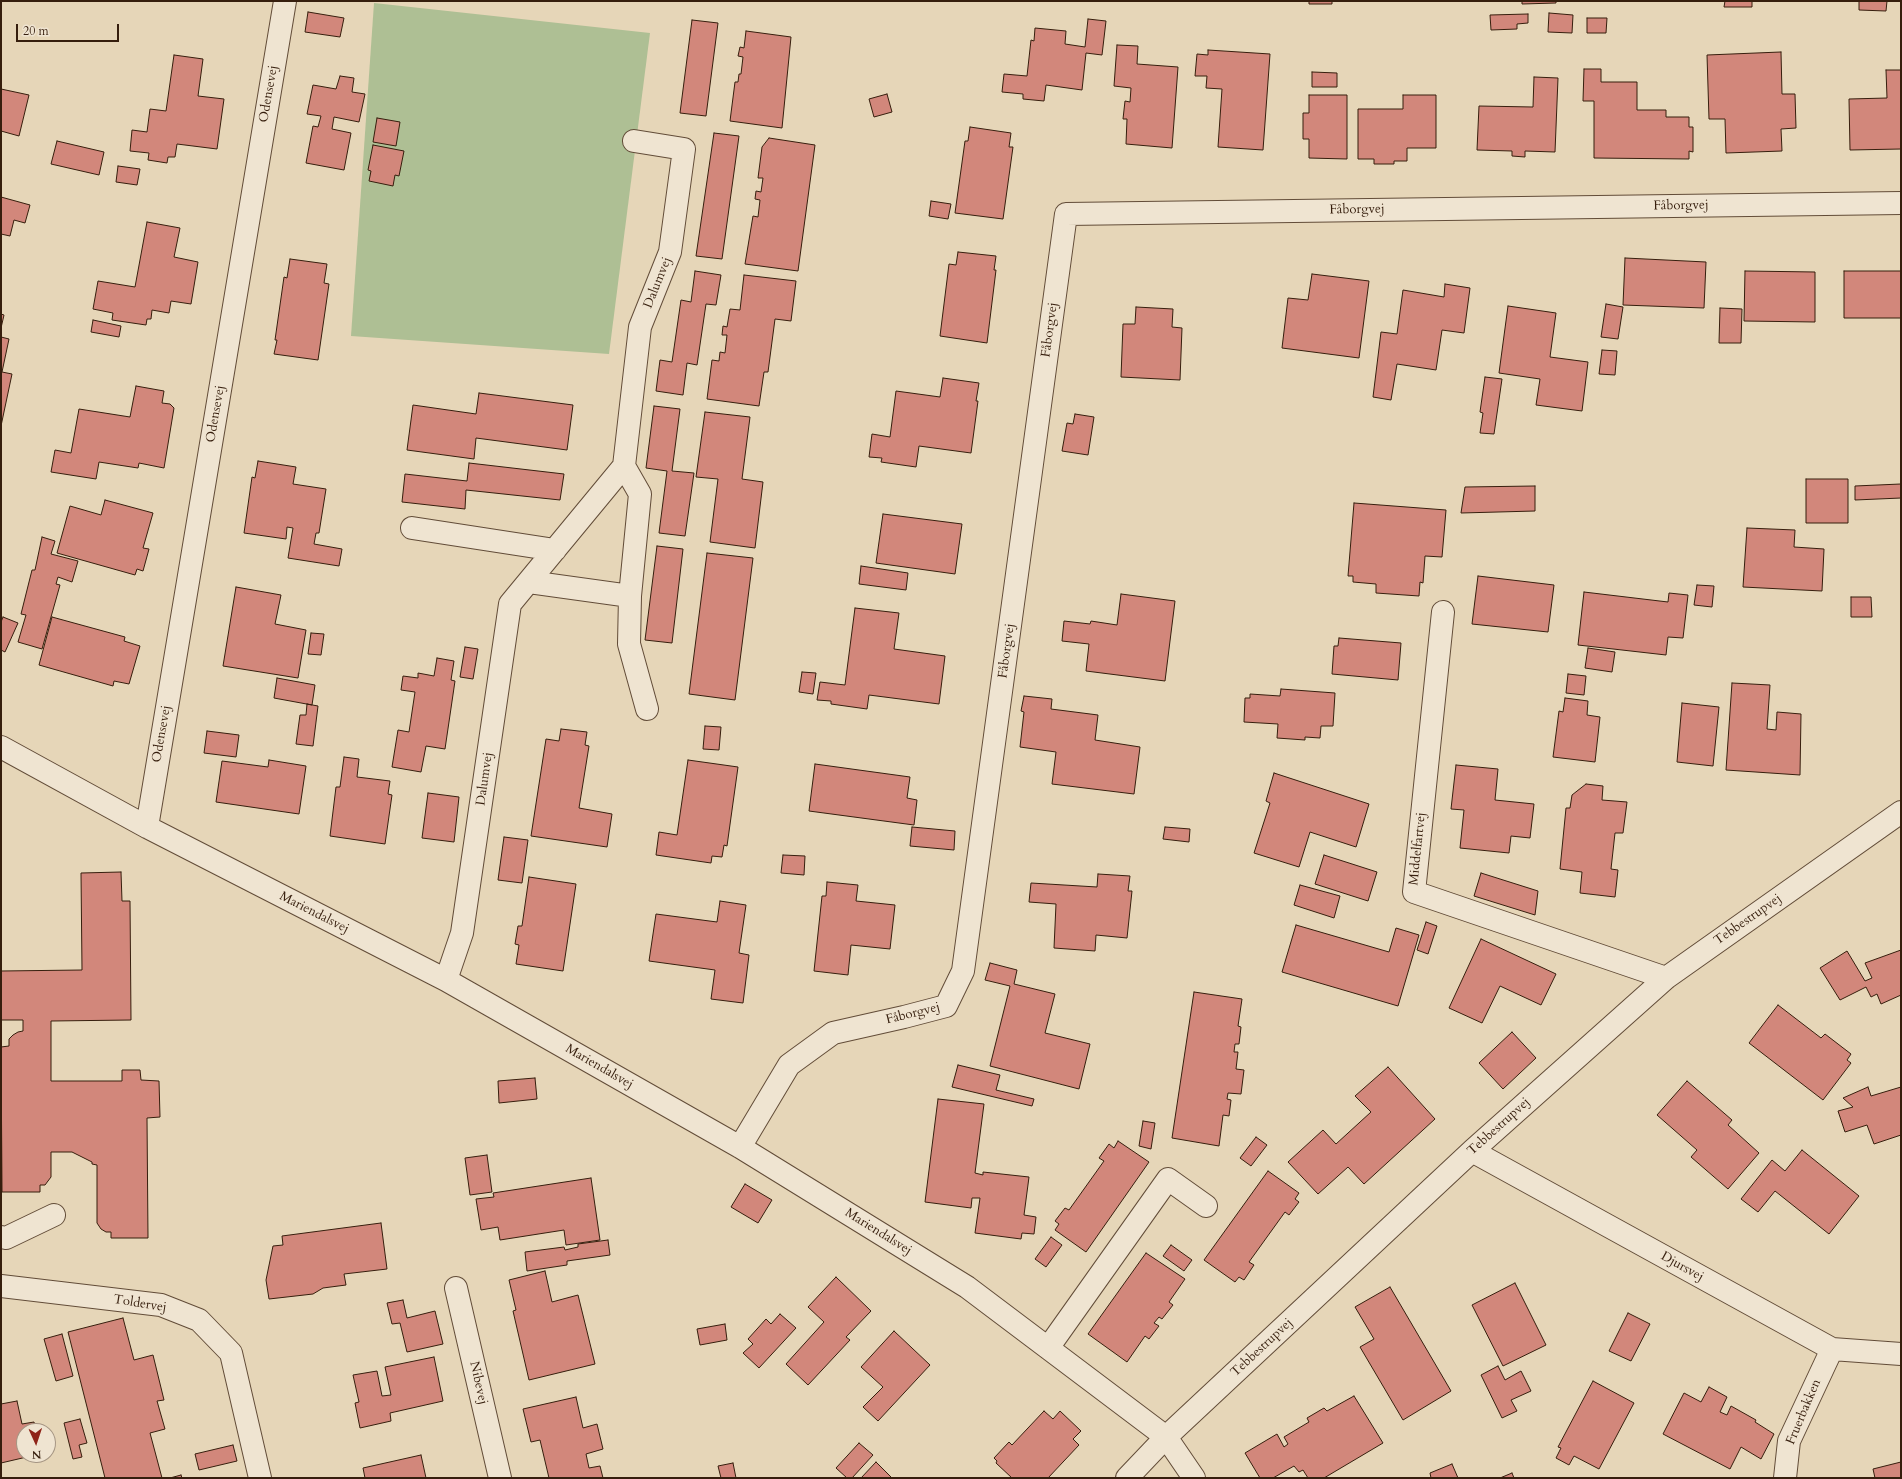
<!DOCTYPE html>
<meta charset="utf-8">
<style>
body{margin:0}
#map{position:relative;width:1902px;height:1479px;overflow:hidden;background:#e6d6b8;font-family:Cardo,serif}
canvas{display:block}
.frame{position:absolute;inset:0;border:2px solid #361e0d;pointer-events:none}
.north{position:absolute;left:16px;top:1423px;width:40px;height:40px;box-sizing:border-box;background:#efe4d1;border:1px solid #a59583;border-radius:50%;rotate:177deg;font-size:11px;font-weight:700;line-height:16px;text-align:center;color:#361e0d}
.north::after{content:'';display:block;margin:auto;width:14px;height:18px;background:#8f2418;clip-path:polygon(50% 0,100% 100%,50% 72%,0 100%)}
.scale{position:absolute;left:16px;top:24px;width:103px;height:18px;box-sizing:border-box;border:2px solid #361e0d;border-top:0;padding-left:5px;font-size:12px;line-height:14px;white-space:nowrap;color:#361e0d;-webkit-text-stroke:3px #efe4d1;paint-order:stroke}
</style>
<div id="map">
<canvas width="1902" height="1479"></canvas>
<div class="frame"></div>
<div class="north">N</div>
<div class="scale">20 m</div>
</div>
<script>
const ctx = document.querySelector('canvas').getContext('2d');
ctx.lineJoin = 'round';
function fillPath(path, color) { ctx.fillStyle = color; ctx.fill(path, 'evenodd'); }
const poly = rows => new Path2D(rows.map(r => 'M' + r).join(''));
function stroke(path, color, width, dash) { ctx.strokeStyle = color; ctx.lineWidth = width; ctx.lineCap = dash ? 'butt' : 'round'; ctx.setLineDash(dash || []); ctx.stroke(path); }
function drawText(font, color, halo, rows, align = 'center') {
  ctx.font = font + ' Cardo,serif'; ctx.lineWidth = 3; ctx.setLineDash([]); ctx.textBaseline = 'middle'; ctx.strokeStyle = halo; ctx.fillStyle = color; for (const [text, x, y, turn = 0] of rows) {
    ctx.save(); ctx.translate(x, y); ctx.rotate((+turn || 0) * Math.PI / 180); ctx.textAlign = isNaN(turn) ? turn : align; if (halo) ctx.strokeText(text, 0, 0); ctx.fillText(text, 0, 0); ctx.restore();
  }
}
fillPath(poly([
 [374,3,650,33,609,354,351,336]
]), '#aebf94');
const building = poly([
 [1309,1,1332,1,1332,4,1309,4,1309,1],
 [1522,1,1556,1,1556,3,1522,4,1522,1],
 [1725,1,1752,1,1752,7,1724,7,1725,1],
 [1859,1,1887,1,1886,11,1859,10,1859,1],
 [308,12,344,18,340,37,305,32,308,12],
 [1549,13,1573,15,1572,33,1548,32,1549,13],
 [1528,14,1528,23,1517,24,1517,29,1491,30,1490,15,1528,14],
 [1587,18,1607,18,1606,33,1587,33,1587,18],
 [1088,19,1106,21,1102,55,1086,53,1082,90,1046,85,1044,101,1023,99,1023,94,1002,92,1004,74,1027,76,1031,40,1034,41,1035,28,1066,31,1065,44,1085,47,1088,19],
 [692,20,718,23,706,116,680,113,692,20],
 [746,31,791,37,782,128,730,121,735,82,738,82,739,74,741,74,743,57,738,56,740,47,744,48,746,31],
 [1117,45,1138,46,1137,64,1178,67,1172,148,1126,144,1127,119,1123,119,1125,101,1130,102,1131,88,1114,86,1117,45],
 [1208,50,1270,54,1263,150,1218,147,1222,89,1206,88,1207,76,1195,76,1197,54,1208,55,1208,50],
 [1781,52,1782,94,1795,94,1796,128,1781,129,1782,151,1726,153,1725,119,1709,119,1707,55,1781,52],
 [174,55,203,59,198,96,224,99,217,149,177,144,175,157,168,157,167,163,148,160,149,153,130,151,132,130,147,132,150,109,166,111,174,55],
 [1584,69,1601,69,1601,82,1637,82,1637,110,1666,110,1666,117,1689,117,1689,127,1693,127,1693,152,1689,151,1689,159,1594,158,1594,101,1583,101,1584,69],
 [1886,70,1901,70,1901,149,1850,150,1849,99,1887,98,1886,70],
 [1312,72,1337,73,1337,87,1312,87,1312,72],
 [340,76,354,78,352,92,365,94,359,122,334,117,332,129,351,133,344,170,306,163,313,126,318,127,321,116,307,114,313,85,336,89,340,76],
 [1534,77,1558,78,1555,152,1525,151,1525,157,1512,156,1512,151,1477,150,1479,106,1533,107,1534,77],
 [1,89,29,95,19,136,1,131,1,89],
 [887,94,892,112,874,117,869,99,887,94],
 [1309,95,1347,95,1347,159,1309,158,1309,139,1303,139,1303,113,1309,113,1309,95],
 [1403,95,1436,95,1436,148,1407,148,1407,161,1394,161,1394,164,1374,164,1374,159,1358,159,1358,109,1403,109,1403,95],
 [377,118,400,122,396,146,373,142,377,118],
 [970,127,1011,133,1009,147,1013,147,1003,219,955,213,965,141,968,141,970,127],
 [714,133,739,136,722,259,696,256,714,133],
 [769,138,815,145,798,271,745,264,753,216,758,217,760,200,755,199,756,191,761,192,763,178,758,178,762,147,769,138],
 [57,141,104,152,99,175,51,164,57,141],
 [373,145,404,151,399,176,395,175,393,186,369,181,371,171,368,170,373,145],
 [118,166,140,169,137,185,116,182,118,166],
 [1,197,30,205,25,223,14,220,10,236,1,234,1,197],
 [931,201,951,204,948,219,929,216,931,201],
 [147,222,180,228,174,257,198,262,191,304,171,301,169,313,152,310,151,319,147,319,146,325,112,320,113,313,93,309,98,281,135,287,147,222],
 [958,252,996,256,994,270,996,270,987,343,940,336,949,264,956,265,958,252],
 [1625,258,1706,262,1704,308,1623,305,1625,258],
 [290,259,327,264,324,283,329,284,318,360,274,354,277,340,275,340,284,277,287,278,290,259],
 [695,271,721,275,716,305,706,304,697,365,687,363,683,395,656,391,660,360,672,362,681,300,691,302,695,271],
 [1745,271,1815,272,1815,322,1744,321,1745,271],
 [1844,271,1901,271,1901,318,1844,318,1844,271],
 [1312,274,1369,281,1359,358,1282,348,1288,298,1308,300,1312,274],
 [744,275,796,281,791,321,775,319,768,372,764,372,759,406,707,399,712,360,719,361,720,352,725,353,727,335,722,335,723,326,727,327,730,309,740,310,744,275],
 [1445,284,1470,288,1464,333,1442,330,1436,370,1397,364,1391,400,1373,397,1381,332,1397,334,1403,290,1444,297,1445,284],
 [1606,304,1623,307,1618,339,1601,337,1606,304],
 [1508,306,1556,313,1550,357,1588,362,1582,411,1536,405,1540,379,1499,373,1508,306],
 [1136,307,1173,309,1172,327,1182,328,1180,380,1121,377,1123,324,1135,324,1136,307],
 [1720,308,1742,309,1741,343,1719,343,1720,308],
 [1,314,4,315,1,328,1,314],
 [93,320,121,326,119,337,91,332,93,320],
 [1,337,9,339,2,372,12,374,1,426,1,337],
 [1602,350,1617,351,1615,375,1599,374,1602,350],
 [1485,377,1502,379,1494,434,1480,433,1483,413,1480,412,1485,377],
 [943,378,979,383,976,401,978,401,971,453,919,446,916,467,881,462,882,458,869,457,872,434,890,437,896,391,940,397,943,378],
 [136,386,164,391,162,403,170,404,174,408,164,468,139,463,138,468,99,462,96,479,51,472,55,450,71,453,79,409,130,417,136,386],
 [479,393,573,405,567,450,476,438,474,459,407,450,413,405,476,414,479,393],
 [654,406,680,409,672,471,694,473,685,536,659,533,667,471,646,468,654,406],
 [705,412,750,417,742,479,763,482,755,548,710,542,718,479,696,477,705,412],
 [1075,414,1094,417,1088,455,1062,451,1067,423,1073,424,1075,414],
 [258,461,296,467,293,484,326,489,319,533,316,533,314,544,342,549,339,566,288,558,293,528,287,527,286,539,244,533,252,477,255,478,258,461],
 [469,463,564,474,560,500,466,490,465,509,402,502,405,474,467,481,469,463],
 [1806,479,1848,479,1848,523,1806,523,1806,479],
 [1901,484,1901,498,1855,500,1855,486,1901,484],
 [1535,486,1535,511,1461,513,1465,487,1535,486],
 [105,500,153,513,143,548,149,549,143,571,137,569,135,575,57,553,70,506,101,515,105,500],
 [1354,503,1446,510,1442,557,1425,556,1423,583,1420,582,1419,596,1376,593,1376,584,1353,582,1353,576,1348,576,1354,503],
 [883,514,962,524,955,574,876,563,883,514],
 [1747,528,1795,530,1794,547,1824,549,1822,591,1743,587,1747,528],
 [42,537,55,541,51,554,78,561,72,582,58,577,56,584,60,585,42,649,18,642,26,615,21,614,32,570,35,570,42,537],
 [657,546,683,549,672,643,645,640,657,546],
 [707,553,753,558,735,700,689,694,707,553],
 [861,566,908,573,906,590,859,584,861,566],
 [1478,576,1554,585,1548,632,1472,624,1478,576],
 [1697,585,1714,586,1712,607,1694,605,1697,585],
 [236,587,281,595,275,624,306,630,298,678,223,666,236,587],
 [1584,592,1668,602,1669,593,1688,595,1683,638,1668,637,1666,655,1578,645,1584,592],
 [1121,594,1175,601,1165,681,1086,671,1089,644,1062,641,1064,621,1090,624,1091,621,1117,625,1121,594],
 [1851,597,1871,597,1872,617,1851,617,1851,597],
 [855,608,899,613,894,649,945,656,939,704,869,695,867,709,831,704,831,701,817,700,820,682,845,685,855,608],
 [3,617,18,623,5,652,1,650,1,622,3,617],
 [52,617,125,637,124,641,140,646,129,684,114,681,113,686,39,665,52,617],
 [311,633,324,634,321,655,308,654,311,633],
 [1339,638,1401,643,1398,680,1332,674,1334,646,1338,646,1339,638],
 [465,647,478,649,473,679,460,677,465,647],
 [1588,648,1615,652,1612,672,1585,668,1588,648],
 [437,658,454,661,451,680,455,681,445,749,426,746,421,772,392,767,398,730,409,732,415,692,401,690,403,676,418,678,418,673,434,676,437,658],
 [802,672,816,673,813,694,799,692,802,672],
 [1568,674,1586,676,1584,695,1566,693,1568,674],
 [277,678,315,685,312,705,274,698,277,678],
 [1732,683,1770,685,1767,729,1776,730,1777,712,1801,714,1800,775,1726,770,1732,683],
 [1281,689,1335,693,1333,726,1321,726,1320,738,1305,737,1305,740,1277,738,1278,724,1244,722,1245,698,1250,698,1250,694,1280,696,1281,689],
 [1024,696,1052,699,1051,709,1098,715,1095,740,1140,747,1134,794,1052,784,1056,752,1020,747,1024,712,1021,711,1024,696],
 [1565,698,1588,701,1587,715,1600,717,1595,762,1553,757,1559,711,1563,712,1565,698],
 [1682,703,1719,707,1713,766,1677,762,1682,703],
 [307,704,318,706,313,746,296,744,300,715,306,715,307,704],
 [705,726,721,727,719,750,703,749,705,726],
 [561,729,587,732,585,745,589,746,579,808,612,814,607,847,531,836,546,739,559,741,561,729],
 [207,731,239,735,236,757,204,753,207,731],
 [344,757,359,759,357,777,390,781,388,794,392,795,385,844,330,836,336,787,340,787,344,757],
 [269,760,306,766,299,814,216,802,222,761,268,767,269,760],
 [688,760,738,767,727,846,724,845,722,857,712,856,711,863,656,855,659,832,677,835,688,760],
 [815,764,910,777,907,798,917,800,914,825,809,811,815,764],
 [1456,765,1498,769,1495,800,1534,804,1530,838,1511,836,1509,853,1460,848,1464,810,1451,809,1456,765],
 [1274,773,1369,804,1356,847,1310,832,1299,867,1254,853,1270,803,1266,801,1274,773],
 [1586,784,1603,786,1602,800,1627,802,1623,833,1615,833,1611,869,1618,870,1615,897,1580,893,1582,872,1560,869,1566,808,1570,808,1572,795,1586,784],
 [428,793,459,797,454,842,422,838,428,793],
 [912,827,955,831,954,850,910,846,912,827],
 [1165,827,1190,829,1189,842,1163,839,1165,827],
 [504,837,528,840,522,883,498,880,504,837],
 [783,855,805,856,804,875,781,873,783,855],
 [1324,855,1377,872,1368,901,1315,884,1324,855],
 [121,872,122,901,130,901,131,1020,51,1021,51,1081,122,1081,122,1070,140,1070,141,1080,159,1081,160,1117,147,1118,148,1238,111,1238,111,1232,106,1232,101,1229,97,1223,97,1165,92,1164,92,1162,72,1152,51,1152,51,1177,45,1185,40,1185,40,1192,2,1192,1,1047,9,1046,9,1039,13,1035,18,1032,23,1031,23,1020,1,1020,1,971,82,970,81,873,121,872],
 [1481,873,1538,891,1535,915,1474,896,1481,873],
 [1098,874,1130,876,1128,891,1132,891,1127,938,1096,935,1095,951,1054,948,1056,904,1029,902,1031,883,1097,887,1098,874],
 [529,877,576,884,563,971,516,964,519,945,515,944,518,926,522,926,529,877],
 [827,882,858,885,856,901,895,905,890,949,851,945,848,975,814,971,822,896,826,896,827,882],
 [1300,885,1340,896,1334,918,1294,905,1300,885],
 [720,901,746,905,739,953,749,955,743,1003,711,999,715,970,649,961,656,914,717,922,720,901],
 [1426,922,1437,926,1428,954,1417,950,1426,922],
 [1296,925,1389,952,1396,928,1419,935,1398,1006,1282,972,1296,925],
 [1481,939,1556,974,1541,1005,1500,986,1482,1023,1449,1008,1481,939],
 [1901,950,1901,995,1881,1004,1877,994,1871,997,1866,987,1840,1000,1820,968,1847,951,1865,981,1872,978,1865,963,1901,950],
 [990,963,1017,970,1014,984,1055,994,1045,1033,1090,1044,1079,1089,990,1066,1010,986,985,980,990,963],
 [1194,992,1242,999,1238,1026,1241,1027,1239,1044,1235,1044,1234,1052,1238,1052,1236,1069,1244,1070,1241,1094,1228,1093,1227,1099,1231,1100,1229,1116,1223,1115,1219,1146,1172,1138,1194,992],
 [1778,1005,1821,1038,1825,1034,1851,1054,1847,1060,1851,1063,1823,1100,1749,1043,1778,1005],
 [1512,1032,1536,1058,1503,1089,1479,1063,1512,1032],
 [958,1065,1000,1075,996,1090,1034,1099,1032,1106,952,1087,958,1065],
 [1388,1067,1435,1119,1364,1184,1348,1167,1318,1194,1288,1162,1323,1130,1336,1144,1371,1112,1355,1096,1388,1067],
 [535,1078,537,1099,499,1103,498,1081,535,1078],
 [1687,1081,1732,1120,1728,1125,1759,1153,1728,1189,1691,1157,1697,1150,1657,1115,1687,1081],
 [1868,1087,1871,1096,1901,1087,1901,1135,1874,1144,1867,1125,1845,1132,1838,1111,1853,1107,1843,1098,1868,1087],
 [938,1099,984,1104,975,1173,983,1175,983,1172,1029,1177,1024,1215,1036,1217,1034,1234,1022,1233,1021,1239,975,1233,980,1198,972,1198,971,1208,925,1202,938,1099],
 [1143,1121,1155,1123,1151,1149,1139,1146,1143,1121],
 [1256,1137,1267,1145,1251,1166,1240,1158,1256,1137],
 [1118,1141,1149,1162,1086,1252,1055,1230,1059,1224,1055,1221,1065,1208,1069,1210,1104,1161,1099,1158,1109,1144,1114,1148,1118,1141],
 [1802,1150,1859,1196,1829,1234,1775,1191,1758,1212,1741,1199,1772,1160,1785,1171,1802,1150],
 [487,1155,492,1192,470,1195,465,1158,487,1155],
 [1268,1171,1299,1193,1295,1199,1299,1202,1289,1215,1285,1212,1249,1262,1254,1265,1244,1280,1239,1277,1235,1282,1204,1260,1268,1171],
 [591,1178,600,1240,566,1245,564,1230,500,1240,498,1227,481,1230,476,1199,494,1197,493,1193,591,1178],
 [745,1184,772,1200,758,1223,731,1207,745,1184],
 [381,1223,387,1269,344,1274,346,1285,323,1288,313,1294,269,1299,266,1280,273,1246,283,1245,282,1236,381,1223],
 [1051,1237,1062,1245,1046,1267,1035,1259,1051,1237],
 [608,1240,610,1255,567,1261,567,1265,527,1271,525,1252,564,1247,565,1250,578,1247,578,1244,608,1240],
 [1171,1245,1192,1260,1184,1271,1163,1256,1171,1245],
 [1146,1253,1185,1279,1169,1302,1173,1305,1162,1319,1159,1317,1154,1323,1159,1326,1149,1339,1145,1336,1127,1362,1088,1334,1146,1253],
 [545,1271,552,1302,578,1295,595,1364,529,1380,513,1311,516,1310,509,1280,545,1271],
 [836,1277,871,1311,846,1337,850,1340,808,1385,786,1364,824,1322,808,1307,836,1277],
 [1515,1283,1546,1345,1503,1366,1472,1305,1515,1283],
 [1390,1287,1451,1391,1403,1420,1360,1347,1374,1339,1355,1307,1390,1287],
 [403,1300,407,1318,435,1311,443,1344,407,1352,400,1323,392,1324,387,1303,403,1300],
 [1628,1313,1650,1324,1631,1361,1609,1351,1628,1313],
 [780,1314,796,1328,759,1368,743,1353,753,1344,748,1339,766,1319,771,1324,780,1314],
 [123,1318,134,1360,153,1355,164,1400,157,1401,165,1429,150,1433,162,1478,105,1478,68,1332,123,1318],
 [725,1324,727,1340,700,1345,697,1329,725,1324],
 [894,1331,930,1365,878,1421,863,1407,883,1387,861,1367,894,1331],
 [62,1334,73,1376,56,1381,44,1339,62,1334],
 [434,1357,443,1401,390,1413,391,1421,360,1428,355,1403,359,1402,353,1375,377,1371,382,1396,391,1395,385,1367,434,1357],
 [1498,1366,1505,1380,1521,1371,1531,1391,1511,1400,1517,1411,1502,1418,1481,1375,1498,1366],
 [1593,1381,1634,1403,1599,1469,1574,1456,1569,1465,1556,1458,1561,1448,1558,1447,1593,1381],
 [1709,1387,1727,1397,1720,1412,1727,1415,1731,1406,1756,1420,1755,1422,1774,1434,1761,1459,1741,1447,1730,1469,1663,1434,1684,1393,1701,1402,1709,1387],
 [1354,1396,1383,1443,1324,1478,1308,1478,1303,1470,1299,1472,1294,1466,1273,1478,1260,1478,1245,1453,1277,1434,1284,1447,1288,1444,1284,1437,1309,1422,1307,1418,1324,1408,1327,1411,1354,1396],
 [576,1397,583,1428,597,1424,603,1449,586,1454,589,1468,600,1466,603,1478,549,1478,540,1440,531,1442,523,1409,576,1397],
 [17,1401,22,1424,34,1422,36,1431,24,1431,24,1455,31,1456,1,1463,1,1404,17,1401],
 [1044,1411,1053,1419,1060,1411,1081,1431,1073,1439,1079,1445,1048,1478,1012,1478,996,1463,997,1461,994,1458,1009,1442,1012,1445,1044,1411],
 [80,1419,87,1443,79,1445,82,1457,73,1459,64,1423,80,1419],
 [859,1443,873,1455,852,1478,847,1478,836,1468,859,1443],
 [233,1445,237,1461,199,1470,195,1454,233,1445],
 [421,1455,426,1478,365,1478,363,1468,421,1455],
 [876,1462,892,1478,861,1478,876,1462],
 [1901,1462,1901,1478,1875,1478,1873,1469,1901,1462],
 [733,1463,736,1478,721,1478,718,1466,733,1463],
 [1452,1464,1458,1478,1431,1478,1430,1473,1452,1464],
 [1512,1473,1514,1478,1500,1478,1512,1473],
 [181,1475,182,1478,170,1478,181,1475]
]);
fillPath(building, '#d2877b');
stroke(building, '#361e0d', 1);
const minor = poly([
 [624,466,640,494,630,596,629,644,647,709],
 [412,528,555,550],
 [529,582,630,596],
 [1443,612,1414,892,1666,978],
 [1,747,147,827,446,980,740,1147,967,1287,1166,1437,1194,1478],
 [147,827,285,1],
 [446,980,462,933,510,604,624,466,640,327,670,252,684,149,634,141],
 [740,1147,789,1065,833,1033,904,1017,946,1006,963,971,1066,214,1901,203],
 [1472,1151,1832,1349,1901,1354],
 [1,1237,6,1238,54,1215],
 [1,1286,161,1305,199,1320,231,1353,260,1478],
 [456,1288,500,1478],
 [1048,1348,1168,1179,1206,1206],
 [1127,1478,1166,1437,1472,1151,1666,978,1901,812],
 [1785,1478,1789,1441,1832,1349]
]);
stroke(minor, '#624c38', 24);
stroke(minor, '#efe4d1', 22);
drawText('13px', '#361e0d', '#efe4d1', [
 ["Odensevej",269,94,-80],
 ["Fåborgvej",1681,206,-1],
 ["Fåborgvej",1357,210,-1],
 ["Dalumvej",658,283,-68],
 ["Fåborgvej",1050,330,-82],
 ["Odensevej",216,414,-80],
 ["Fåborgvej",1007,651,-82],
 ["Odensevej",162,734,-80],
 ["Dalumvej",485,779,-82],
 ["Middelfartvej",1418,849,-84],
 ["Mariendalsvej",314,913,27],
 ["Tebbestrupvej",1748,920,-35],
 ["Fåborgvej",913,1014,-14],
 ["Mariendalsvej",599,1067,30],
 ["Tebbestrupvej",1499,1127,-42],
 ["Mariendalsvej",878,1232,32],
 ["Djursvej",1682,1267,29],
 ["Toldervej",140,1304,9],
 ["Tebbestrupvej",1262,1348,-43],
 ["Nibevej",478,1383,77],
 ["Fruerbakken",1804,1412,-67]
]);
</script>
